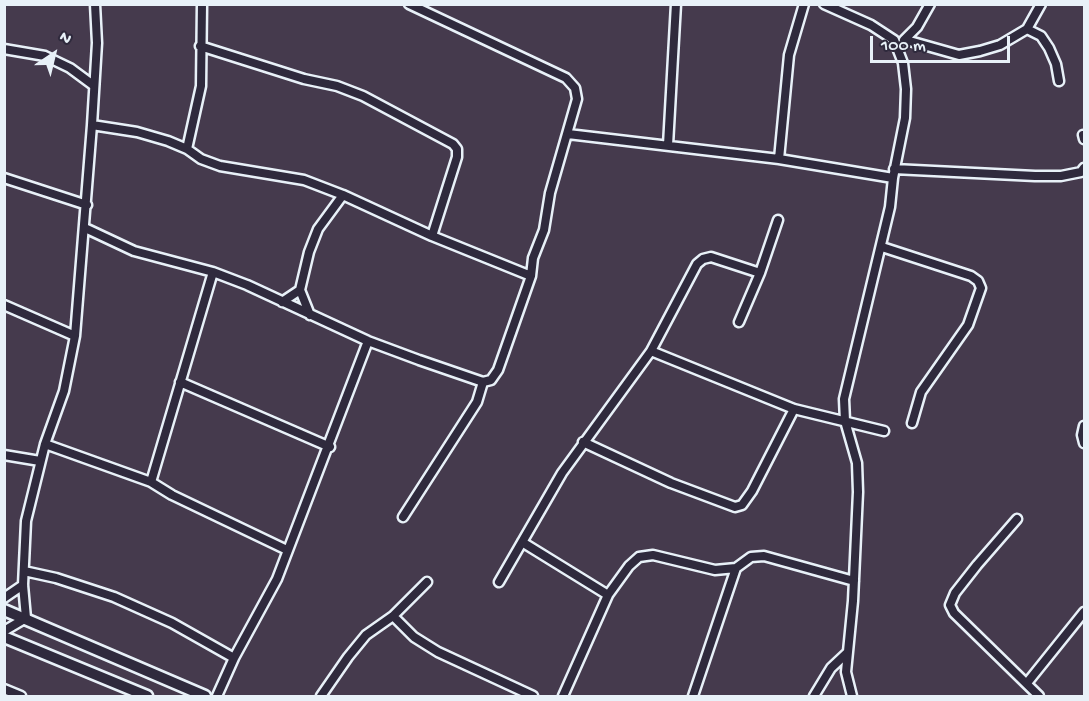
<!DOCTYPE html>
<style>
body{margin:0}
#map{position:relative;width:1089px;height:701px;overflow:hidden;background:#453a4d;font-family:"Gochi Hand",sans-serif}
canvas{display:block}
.frame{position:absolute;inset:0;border:6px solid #e8f1f8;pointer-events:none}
.north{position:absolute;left:24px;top:24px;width:60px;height:60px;-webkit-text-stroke:4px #2f2a3d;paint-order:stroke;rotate:35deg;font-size:16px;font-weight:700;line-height:24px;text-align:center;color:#e8f1f8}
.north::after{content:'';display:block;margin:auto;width:21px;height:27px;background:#e8f1f8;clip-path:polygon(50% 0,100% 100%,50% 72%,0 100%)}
.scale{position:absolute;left:870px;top:36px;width:140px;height:27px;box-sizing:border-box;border:3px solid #e8f1f8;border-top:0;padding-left:8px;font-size:18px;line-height:21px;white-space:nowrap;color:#e8f1f8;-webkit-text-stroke:4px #2f2a3d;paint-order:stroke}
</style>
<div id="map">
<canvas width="1089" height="701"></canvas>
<div class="frame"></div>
<div class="north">N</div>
<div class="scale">100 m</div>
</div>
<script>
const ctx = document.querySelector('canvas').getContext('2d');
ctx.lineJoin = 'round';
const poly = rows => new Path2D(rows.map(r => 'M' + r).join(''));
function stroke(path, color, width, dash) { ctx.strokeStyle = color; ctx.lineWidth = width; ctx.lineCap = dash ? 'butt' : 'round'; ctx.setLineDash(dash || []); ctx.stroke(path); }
const minor = poly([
 [824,4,871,25,894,40,903,63,906,89,905,118,893,178,890,207,844,399,845,421,857,463,858,492,853,601,846,672,852,696],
 [1027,29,1041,36,1049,48,1056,64,1059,81],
 [904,40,917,27,930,4],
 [906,40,959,55,980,51,1000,45,1027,29,1041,4],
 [200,46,304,79,337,86,363,96,453,144,457,149,457,157,432,236],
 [4,49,45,56,70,68,93,85],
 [92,125,137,132,168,141,187,149,201,159,220,166,304,180,343,195,432,236,531,276],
 [568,134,779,159,893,178],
 [1083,135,1084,139],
 [668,145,676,4],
 [187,149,201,86,202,4],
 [779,159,789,55,804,4],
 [894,169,1035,176,1061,176,1081,172,1084,168],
 [4,178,87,205],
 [85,228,134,251,213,272,247,285,368,341,419,360,483,382,491,380,498,370,531,276,533,258,544,230,550,193,577,99,575,88,566,78,409,4],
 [882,247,971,276,978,281,981,288,968,325,921,392,912,423],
 [760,273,778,220],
 [282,302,300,290],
 [4,305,75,336],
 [310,315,300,290,309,252,318,229,343,195],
 [651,351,794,409,884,431],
 [180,382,330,447],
 [1084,426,1082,435,1084,443],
 [583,442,671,483,735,507,742,505,752,491,794,409],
 [45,444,151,482,172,495,287,550],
 [4,455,40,461],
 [151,482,213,272],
 [403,517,477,402,483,382],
 [1017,519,977,565,955,593,950,605,954,613,1039,696],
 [522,542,608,595],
 [24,571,56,578,114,597,172,623,234,658],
 [499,582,562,473,651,351,697,264,703,259,711,257,760,273,739,322],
 [4,598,23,585],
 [393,616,414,637,438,652,533,696],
 [4,631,26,618,23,585,26,521,45,444,64,391,75,336,92,125,97,43,95,4],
 [1027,683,1084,612],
 [4,689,21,696],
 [217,696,234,658,277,579,368,341],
 [321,696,348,657,366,635,393,616,427,582],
 [563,696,608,595,629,566,639,557,653,555,715,570,736,568,751,557,764,556,854,581],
 [693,696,736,568],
 [814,696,831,668,847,653]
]);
const tertiary = poly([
 [4,610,205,696],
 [4,637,147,696]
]);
stroke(minor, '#e8f1f8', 13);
stroke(tertiary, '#e8f1f8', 15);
stroke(minor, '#2f2a3d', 8);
stroke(tertiary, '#2f2a3d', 10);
</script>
